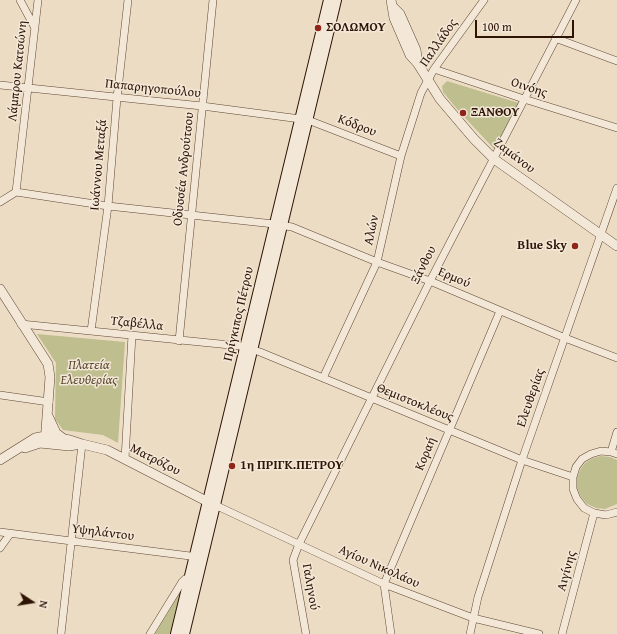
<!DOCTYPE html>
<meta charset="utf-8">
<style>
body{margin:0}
#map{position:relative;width:617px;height:634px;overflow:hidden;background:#ecdcc3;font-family:"Gentium Book Plus",serif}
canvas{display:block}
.north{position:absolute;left:12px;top:582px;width:40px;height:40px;-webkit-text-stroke:3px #f3e8d8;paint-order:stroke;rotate:102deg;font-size:11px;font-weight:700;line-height:16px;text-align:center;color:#2e1405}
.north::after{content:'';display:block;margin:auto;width:14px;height:18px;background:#2e1405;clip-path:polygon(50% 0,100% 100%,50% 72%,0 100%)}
.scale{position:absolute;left:475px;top:20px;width:99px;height:18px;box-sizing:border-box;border:2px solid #2e1405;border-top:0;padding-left:5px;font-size:12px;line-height:14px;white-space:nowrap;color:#2e1405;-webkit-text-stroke:3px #f3e8d8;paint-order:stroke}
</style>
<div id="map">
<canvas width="617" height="634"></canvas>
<div class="north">N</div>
<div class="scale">100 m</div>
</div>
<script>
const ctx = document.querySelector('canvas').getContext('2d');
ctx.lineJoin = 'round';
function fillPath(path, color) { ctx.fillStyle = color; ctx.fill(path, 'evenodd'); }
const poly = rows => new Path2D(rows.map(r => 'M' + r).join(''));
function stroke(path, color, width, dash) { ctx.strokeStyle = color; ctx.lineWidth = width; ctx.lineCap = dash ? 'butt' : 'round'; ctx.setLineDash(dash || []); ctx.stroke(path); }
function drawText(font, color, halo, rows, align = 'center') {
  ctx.font = font + ' "Gentium Book Plus",serif'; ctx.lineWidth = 3; ctx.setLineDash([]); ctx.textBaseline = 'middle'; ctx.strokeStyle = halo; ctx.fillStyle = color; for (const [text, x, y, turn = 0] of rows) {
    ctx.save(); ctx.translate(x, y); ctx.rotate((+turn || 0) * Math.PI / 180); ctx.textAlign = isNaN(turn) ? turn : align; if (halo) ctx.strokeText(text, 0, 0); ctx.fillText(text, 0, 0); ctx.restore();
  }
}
fillPath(poly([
 [447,81,519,103,495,150,457,109,443,92,442,86],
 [37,334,125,342,118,443,103,435,63,430,55,419,56,363],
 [601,456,610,457,617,460,617,504,605,509,596,508,587,504,581,497,577,488,577,478,580,470,585,463,593,458],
 [181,591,171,634,155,634]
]), '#bfbe8f');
const minor = poly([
 [20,0,35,28],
 [555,38,617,61],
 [434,69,524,99,617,128],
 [0,85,202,106,308,120,401,156],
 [16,192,108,206,274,224,292,227,377,262,430,281,565,338,617,358],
 [16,192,38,0],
 [0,202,16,192],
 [21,324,240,346,260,352,522,460,573,477],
 [91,331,108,206,117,98,128,0],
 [179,341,213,0],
 [323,378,377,262,401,156,421,93,434,69,484,0],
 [0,395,49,402],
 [611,452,617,432],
 [617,454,611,452,601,451,591,454,582,459,576,467,573,477,573,489,577,499,584,508,594,513,606,515,617,512],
 [125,459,132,335],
 [215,505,384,584,473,618,539,634],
 [0,532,198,557],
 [0,548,10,534],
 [61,634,82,444],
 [150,634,182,582,185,579,189,579],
 [306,634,293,560,299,544,430,281,576,0],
 [391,634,384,584,500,311],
 [470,634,478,597,522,460,617,188],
 [562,634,594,513]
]);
const tertiary = poly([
 [391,0,394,18,410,55,418,64,440,99,474,139,494,159,617,246],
 [392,6,400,14,416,50,418,64],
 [0,289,48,364,50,377,45,443],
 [48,416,56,433,64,439],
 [25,448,40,443,69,446,81,444],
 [0,460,35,438,45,436,70,440,82,444,107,450,214,505]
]);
const secondary = poly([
 [176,634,329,0],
 [184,634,336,0]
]);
stroke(minor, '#5e4634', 8);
stroke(tertiary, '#5e4634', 10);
stroke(secondary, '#2e1405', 12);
stroke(minor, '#f3e8d8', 7);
stroke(tertiary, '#f3e8d8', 9);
stroke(secondary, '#f3e8d8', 10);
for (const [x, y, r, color] of [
 [318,28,4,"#8f2418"],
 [463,113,4,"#8f2418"],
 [575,246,4,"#8f2418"],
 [232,466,4,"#8f2418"]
]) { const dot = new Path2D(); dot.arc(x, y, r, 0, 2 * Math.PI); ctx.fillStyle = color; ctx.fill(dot); stroke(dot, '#f3e8d8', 1.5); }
drawText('bold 13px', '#2e1405', '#f3e8d8', [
 ["ΣΟΛΩΜΟΥ",326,28],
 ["ΞΑΝΘΟΥ",471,113],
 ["Blue Sky",567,246,"right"],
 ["1η ΠΡΙΓΚ.ΠΕΤΡΟΥ",240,466]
], 'left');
drawText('13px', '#2e1405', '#f3e8d8', [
 ["Παλλάδος",439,43,-55],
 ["Λάμπρου Κατσώνη",18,71,-84],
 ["Οινόης",529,88,18],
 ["Παπαρηγοπούλου",153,89,6],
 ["Κόδρου",357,126,21],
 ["Ζαμάνου",514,156,38],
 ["Ιωάννου Μεταξά",99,165,-85],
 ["Οδυσσέα Ανδρούτσου",184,169,-84],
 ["Αλών",372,230,-78],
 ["Ξάνθου",424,265,-63],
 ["Ερμού",454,278,23],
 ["Πρίγκιπος Πέτρου",239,314,-77],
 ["Τζαβέλλα",137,324,6],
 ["Ελευθερίας",531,398,-71],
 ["Θεμιστοκλέους",415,403,22],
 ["Κοραή",426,454,-67],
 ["Ματρόζου",155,460,27],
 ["Υψηλάντου",103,533,7],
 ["Αγίου Νικολάου",379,567,24],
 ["Αιγίνης",567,571,-75],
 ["Γαληνού",310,587,80]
]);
drawText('italic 13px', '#5a472e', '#f3e8d8', [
 ["Πλατεία",89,366],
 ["Ελευθερίας",89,381]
]);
</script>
